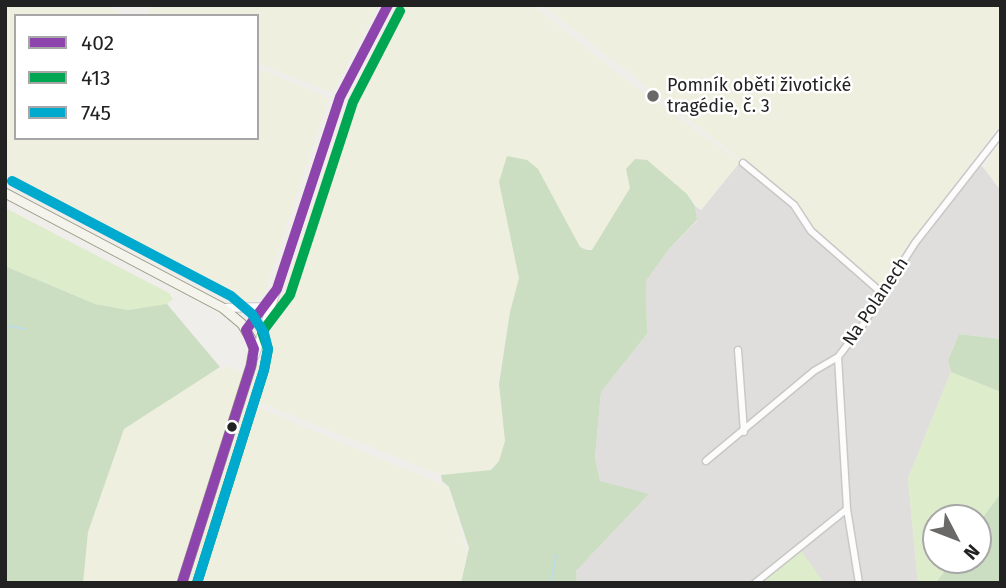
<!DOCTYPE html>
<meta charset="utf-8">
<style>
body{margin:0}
#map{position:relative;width:1006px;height:588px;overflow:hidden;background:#f0eeeb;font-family:"Fira Sans",sans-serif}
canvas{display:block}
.frame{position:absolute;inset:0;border:7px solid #222;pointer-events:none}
.legend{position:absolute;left:14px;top:14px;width:245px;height:126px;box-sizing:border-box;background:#fff;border:2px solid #a7a7a7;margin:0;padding:9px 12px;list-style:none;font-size:21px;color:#222}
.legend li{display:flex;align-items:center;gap:14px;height:35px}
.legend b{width:35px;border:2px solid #a7a7a7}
.north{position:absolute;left:922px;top:504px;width:70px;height:70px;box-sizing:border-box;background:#fff;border:2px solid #a7a7a7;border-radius:50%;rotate:132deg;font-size:19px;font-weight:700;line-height:28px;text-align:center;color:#222}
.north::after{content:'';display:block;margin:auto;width:24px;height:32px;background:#6a6968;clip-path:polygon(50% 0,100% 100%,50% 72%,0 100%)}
</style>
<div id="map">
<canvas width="1006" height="588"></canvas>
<div class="frame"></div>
<ul class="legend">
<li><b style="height:9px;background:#8e44ad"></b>402</li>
<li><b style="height:9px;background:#00a651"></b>413</li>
<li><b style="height:9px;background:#00a9ce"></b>745</li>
</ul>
<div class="north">N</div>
</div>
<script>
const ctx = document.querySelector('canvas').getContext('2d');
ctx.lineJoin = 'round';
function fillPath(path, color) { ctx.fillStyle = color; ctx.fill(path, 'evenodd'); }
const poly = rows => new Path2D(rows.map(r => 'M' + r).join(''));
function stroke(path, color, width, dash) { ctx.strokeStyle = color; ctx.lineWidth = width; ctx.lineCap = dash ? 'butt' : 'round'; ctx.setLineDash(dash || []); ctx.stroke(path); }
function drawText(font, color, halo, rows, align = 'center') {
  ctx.font = font + ' "Fira Sans",sans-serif'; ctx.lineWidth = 5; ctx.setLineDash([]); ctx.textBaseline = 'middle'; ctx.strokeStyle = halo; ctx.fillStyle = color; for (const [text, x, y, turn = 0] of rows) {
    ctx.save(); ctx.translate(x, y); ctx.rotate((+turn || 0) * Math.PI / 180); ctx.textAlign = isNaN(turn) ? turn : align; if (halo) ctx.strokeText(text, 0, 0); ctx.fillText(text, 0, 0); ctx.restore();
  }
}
fillPath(poly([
 [745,161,882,288,909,246,974,161,984,168,1001,191,1001,339,959,334,948,360,951,372,908,479,918,583,577,583,576,571,648,495,600,481,595,458,601,392,647,334,646,281,669,249,697,221,695,206,701,210,740,162]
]), '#dfdedc');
fillPath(poly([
 [5,5,106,5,126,16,16,16,16,138,257,138,257,68,329,98,264,295,250,302,240,302,183,276,5,179],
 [149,5,379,5,332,93,257,63,257,16,148,16],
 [398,5,532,5,633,85,740,162,701,210,687,194,626,169,630,188,592,250,580,247,517,256,519,278,510,312,498,382,505,441,500,460,487,472,441,475,254,400,251,393,330,153,364,74],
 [542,5,1001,5,1001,123,909,246,882,288,812,228,794,201],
 [1001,142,1001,191,984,168],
 [228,366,240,372,242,377,175,583,83,583,88,532,124,429,207,374],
 [252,405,448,487,467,553,461,583,188,583,245,408]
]), '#efefdf');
fillPath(poly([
 [5,208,169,293,173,299,165,305,127,310,95,304,5,266],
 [951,372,1001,392,1001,493,978,524,978,518,936,518,936,560,952,560,936,583,918,583,908,479],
 [800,549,824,583,759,583]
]), '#ddeccb');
fillPath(poly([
 [507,156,527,160,538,169,580,247,587,250,592,250,630,188,626,169,635,159,647,160,687,194,695,206,697,220,669,249,646,281,647,334,601,392,595,458,600,481,649,494,576,571,577,583,461,583,469,548,449,487,442,481,441,475,491,470,499,461,505,441,499,384,510,312,519,278,499,182],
 [5,266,95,304,128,310,167,304,220,367,124,429,88,532,83,583,5,583],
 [959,334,1001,339,1001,392,951,372,948,360],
 [1001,493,1001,583,936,583,952,560,978,560,978,524]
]), '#cbdec1');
stroke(poly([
 [5,325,25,329],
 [551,583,556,555]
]), '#bfdbe3', 2);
const minor = poly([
 [743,163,794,205,811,231,883,294],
 [738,350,744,432],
 [706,461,814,371,838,357],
 [755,583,847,509],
 [859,583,847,509,838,357,862,326,915,243,1001,133]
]);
const tertiary = poly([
 [223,308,263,307],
 [246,330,273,294],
 [255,355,340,97,388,5]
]);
const secondary = poly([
 [5,193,223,308,242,324,251,339,254,349,251,366,182,583]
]);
stroke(minor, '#c9c8c7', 9);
stroke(tertiary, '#c9c8c7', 10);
stroke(secondary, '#999a82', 11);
stroke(minor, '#fdfcfc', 6);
stroke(tertiary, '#fdfcfc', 8);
stroke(secondary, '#f4f4ed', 9);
stroke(poly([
 [182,583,251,366,254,349,246,330,277,289,340,97,388,5]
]), '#8e44ad', 10);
stroke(poly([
 [197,583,264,370,268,349,262,332,290,295,353,102,400,11]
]), '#00a651', 10);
stroke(poly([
 [12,181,231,296,252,314,264,333,268,349,264,370,197,583]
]), '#00a9ce', 10);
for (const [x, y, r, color] of [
 [653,96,7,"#6a6968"],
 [232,427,6,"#222"]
]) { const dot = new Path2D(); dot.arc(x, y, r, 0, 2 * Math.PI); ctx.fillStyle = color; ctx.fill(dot); stroke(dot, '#fff', 2.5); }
drawText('18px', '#222', '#fff', [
 ["Pomník oběti životické",667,86],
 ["tragédie, č. 3",667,107]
], 'left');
drawText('18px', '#222', '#fff', [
 ["Na Polanech",876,302,-56]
]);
</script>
